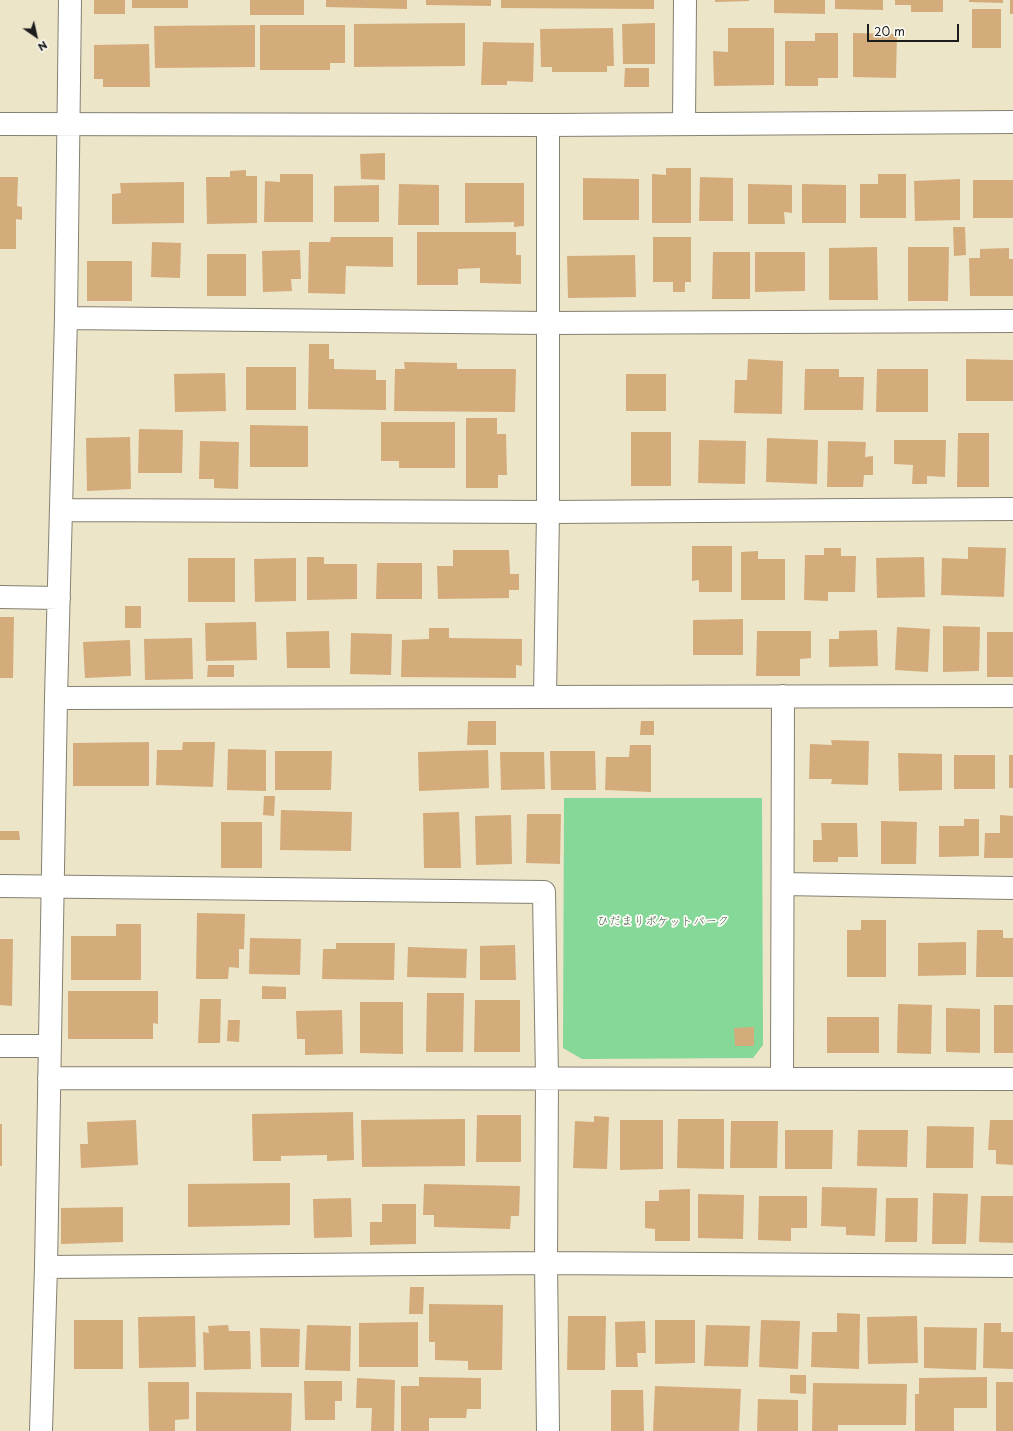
<!DOCTYPE html>
<meta charset="utf-8">
<style>
body{margin:0}
#map{position:relative;width:1013px;height:1431px;overflow:hidden;background:#ede5c8;font-family:"Playpen Sans",sans-serif}
canvas{display:block}
.north{position:absolute;left:16px;top:16px;width:40px;height:40px;-webkit-text-stroke:3px #fdfcf7;paint-order:stroke;rotate:146deg;font-size:11px;font-weight:700;line-height:16px;text-align:center;color:#1c1c1c}
.north::after{content:'';display:block;margin:auto;width:14px;height:18px;background:#1c1c1c;clip-path:polygon(50% 0,100% 100%,50% 72%,0 100%)}
.scale{position:absolute;left:867px;top:24px;width:92px;height:18px;box-sizing:border-box;border:2px solid #1c1c1c;border-top:0;padding-left:5px;font-size:12px;line-height:14px;white-space:nowrap;color:#1c1c1c;-webkit-text-stroke:3px #fdfcf7;paint-order:stroke}
</style>
<div id="map">
<canvas width="1013" height="1431"></canvas>
<div class="north">N</div>
<div class="scale">20 m</div>
</div>
<script>
const ctx = document.querySelector('canvas').getContext('2d');
ctx.lineJoin = 'round';
function fillPath(path, color) { ctx.fillStyle = color; ctx.fill(path, 'evenodd'); }
const poly = rows => new Path2D(rows.map(r => 'M' + r).join(''));
function stroke(path, color, width, dash) { ctx.strokeStyle = color; ctx.lineWidth = width; ctx.lineCap = dash ? 'butt' : 'round'; ctx.setLineDash(dash || []); ctx.stroke(path); }
function drawText(font, color, halo, rows, align = 'center') {
  ctx.font = font + ' "Playpen Sans","Klee One",sans-serif'; ctx.lineWidth = 3.5; ctx.setLineDash([]); ctx.textBaseline = 'middle'; ctx.strokeStyle = halo; ctx.fillStyle = color; for (const [text, x, y, turn = 0] of rows) {
    ctx.save(); ctx.translate(x, y); ctx.rotate((+turn || 0) * Math.PI / 180); ctx.textAlign = isNaN(turn) ? turn : align; if (halo) ctx.strokeText(text, 0, 0); ctx.fillText(text, 0, 0); ctx.restore();
  }
}
fillPath(poly([
 [564,798,762,798,763,1045,753,1058,582,1059,563,1048]
]), '#86d899');
fillPath(poly([
 [94,0,125,0,125,14,94,14],
 [132,0,188,0,188,8,132,8],
 [250,0,304,0,304,15,250,15],
 [326,0,407,0,407,9,326,7],
 [426,0,491,0,491,6,426,5],
 [501,0,654,0,654,9,501,8],
 [715,0,749,0,749,1,715,2],
 [774,0,825,0,825,14,774,13],
 [835,0,883,0,883,10,835,9],
 [895,0,943,0,943,12,911,12,911,5,895,5],
 [969,0,1003,0,1003,3,969,2],
 [1010,0,1013,0,1013,14,1010,14],
 [972,9,1001,9,1001,48,972,48],
 [465,23,465,66,354,67,354,24],
 [655,23,655,64,623,64,622,24],
 [255,25,255,67,155,68,154,26],
 [260,25,345,25,345,63,330,63,330,70,260,70],
 [613,28,614,66,607,66,607,72,552,72,552,67,541,67,540,29],
 [728,28,774,28,774,85,714,86,713,51,728,52],
 [815,33,838,33,838,78,818,78,818,86,785,86,785,41,815,41],
 [853,33,897,34,896,78,853,77],
 [483,42,534,43,533,82,507,81,507,85,481,85],
 [149,44,150,87,103,87,103,79,94,79,94,45],
 [625,68,649,68,649,87,624,87],
 [385,153,385,180,361,179,360,154],
 [666,168,691,168,691,223,652,223,652,174,666,175],
 [246,170,246,176,257,176,257,223,207,224,206,177,230,177,230,171],
 [280,174,313,174,313,222,264,222,265,181,280,182],
 [878,174,906,174,906,218,860,218,860,184,878,184],
 [0,177,18,177,17,206,22,207,22,220,16,219,16,249,0,249],
 [700,177,733,178,733,221,699,221],
 [583,178,639,179,639,220,583,220],
 [960,179,960,220,915,221,914,181],
 [973,180,1013,180,1013,218,973,218],
 [184,182,184,223,112,224,112,194,121,193,120,183],
 [465,183,524,183,524,226,514,227,514,222,465,223],
 [399,184,439,185,439,225,398,225],
 [748,184,792,185,792,213,784,212,785,224,748,224],
 [802,184,846,185,846,223,802,223],
 [379,185,379,222,334,222,334,186],
 [953,227,965,227,966,255,954,256],
 [417,232,516,232,516,255,521,255,521,284,480,283,480,268,458,269,458,285,417,285],
 [331,237,393,237,393,267,346,266,345,294,308,293,309,242,330,242],
 [653,237,691,237,691,282,685,282,685,292,673,292,673,282,653,282],
 [152,242,181,243,180,278,151,277],
 [877,247,878,300,829,300,829,248],
 [908,247,949,247,948,301,908,301],
 [1009,248,1009,259,1013,259,1013,296,970,296,969,258,980,258,980,249],
 [300,250,301,279,291,279,292,291,263,292,262,251],
 [713,252,750,252,750,299,712,299],
 [755,252,805,252,805,291,755,292],
 [207,254,246,254,246,296,207,296],
 [635,255,636,297,568,298,567,256],
 [87,261,132,261,132,301,87,301],
 [309,344,329,344,329,359,334,359,334,369,376,370,376,380,386,380,386,410,308,409],
 [748,359,783,361,782,414,734,413,735,380,747,380],
 [966,359,1013,360,1013,401,966,401],
 [404,362,457,363,457,369,516,369,515,412,394,411,395,369,405,369],
 [246,367,296,367,296,410,246,410],
 [805,369,839,369,839,377,864,377,863,410,804,410],
 [877,369,928,369,928,412,876,412],
 [225,373,226,411,175,412,174,374],
 [626,374,666,374,666,411,626,411],
 [466,418,497,418,497,434,506,434,507,475,498,475,498,488,466,488],
 [381,422,455,422,455,468,399,468,399,461,381,461],
 [250,425,308,426,308,467,250,467],
 [139,429,183,430,182,473,138,473],
 [631,432,671,432,671,486,631,486],
 [958,433,989,433,989,487,957,487],
 [130,437,131,489,87,491,86,438],
 [767,438,818,440,817,484,766,482],
 [699,440,746,441,745,484,698,483],
 [894,440,946,440,945,477,927,476,927,484,912,484,913,465,894,464],
 [200,441,239,442,238,489,214,488,214,479,199,479],
 [828,441,866,442,865,457,873,456,873,475,864,475,863,487,827,487],
 [692,546,732,546,732,592,699,592,699,580,692,581],
 [968,547,1006,548,1004,597,941,595,942,558,968,559],
 [824,548,841,548,841,556,856,556,855,592,828,592,828,601,804,600,805,555,824,555],
 [453,550,509,550,510,574,519,574,519,590,509,590,509,598,438,599,437,566,453,566],
 [758,551,758,559,785,559,785,600,741,600,741,552],
 [307,557,324,557,324,564,357,564,357,599,307,600],
 [924,557,925,597,877,598,876,558],
 [188,558,235,558,235,602,188,602],
 [296,558,296,601,255,602,254,559],
 [377,563,422,563,422,599,376,599],
 [125,606,141,606,141,628,125,628],
 [0,617,14,617,13,678,0,678],
 [743,619,743,655,693,655,693,620],
 [256,622,257,660,206,661,205,623],
 [943,626,980,627,979,671,943,672],
 [897,627,930,629,928,672,895,670],
 [429,628,449,628,449,638,522,639,522,666,516,665,516,678,401,677,402,640,429,639],
 [877,630,878,666,829,667,829,639,839,639,839,631],
 [329,631,330,668,287,668,286,632],
 [757,631,811,631,811,658,800,659,800,676,756,676],
 [987,632,1013,632,1013,677,987,677],
 [351,633,392,634,391,675,350,674],
 [192,638,193,679,145,680,144,639],
 [130,640,131,676,85,678,83,642],
 [208,665,234,665,234,677,207,677],
 [468,721,496,721,496,745,467,745],
 [641,721,654,721,654,735,640,735],
 [831,740,869,741,868,785,831,784,832,779,809,779,810,744,832,745],
 [149,742,149,786,73,786,73,743],
 [183,742,215,742,213,787,156,785,157,750,182,750],
 [630,745,651,745,651,792,605,790,606,757,629,757],
 [228,749,266,750,266,791,227,790],
 [488,750,489,788,419,791,418,752],
 [275,751,332,751,331,790,275,790],
 [550,751,595,751,596,790,551,790],
 [500,752,544,752,545,789,501,790],
 [898,753,942,754,942,790,899,791],
 [954,755,995,755,995,789,954,789],
 [1009,755,1013,755,1013,788,1009,788],
 [264,796,275,796,274,816,263,815],
 [281,810,352,812,351,851,280,850],
 [459,812,461,868,424,868,423,813],
 [527,814,561,814,560,864,526,863],
 [511,815,512,864,476,865,475,816],
 [1000,815,1013,816,1013,858,984,858,985,833,1000,833],
 [964,819,979,819,979,856,939,857,939,826,964,826],
 [881,821,917,822,916,864,881,864],
 [221,822,262,822,262,868,221,868],
 [821,823,857,823,858,857,838,857,838,862,813,862,813,840,822,840],
 [0,831,19,831,20,840,0,840],
 [197,913,245,914,244,949,239,949,239,968,229,967,228,979,196,979],
 [861,920,886,920,886,977,847,977,847,930,861,930],
 [116,924,141,924,141,980,71,980,71,936,116,936],
 [977,930,1003,930,1003,938,1013,938,1013,977,976,977],
 [250,938,301,939,300,975,249,974],
 [0,939,13,939,12,1006,0,1005],
 [966,942,966,975,918,976,918,943],
 [336,943,395,943,394,980,322,979,323,949,336,949],
 [515,945,516,980,480,980,480,946],
 [408,947,467,949,466,978,407,977],
 [262,986,286,987,286,999,262,999],
 [68,991,158,991,158,1024,153,1023,153,1039,68,1039],
 [427,993,464,993,463,1052,426,1052],
 [200,999,221,999,220,1043,198,1043],
 [475,1000,520,1000,520,1052,474,1052],
 [360,1002,403,1002,403,1054,360,1053],
 [898,1004,932,1005,931,1054,897,1053],
 [994,1005,1013,1005,1013,1053,994,1053],
 [946,1008,980,1009,980,1053,946,1052],
 [342,1010,343,1054,305,1055,305,1039,297,1039,296,1011],
 [827,1017,879,1017,879,1053,827,1053],
 [228,1020,240,1020,239,1042,227,1041],
 [754,1027,754,1046,735,1046,734,1028],
 [353,1112,354,1160,327,1161,327,1155,281,1156,281,1161,253,1161,252,1114],
 [477,1115,521,1115,521,1162,476,1162],
 [594,1116,609,1117,607,1169,573,1168,575,1121,594,1122],
 [465,1119,465,1166,362,1167,361,1120],
 [678,1119,724,1119,724,1169,677,1168],
 [136,1120,138,1165,81,1168,80,1144,88,1144,87,1122],
 [620,1120,663,1120,663,1169,620,1170],
 [990,1120,1013,1120,1013,1165,996,1164,996,1150,988,1150],
 [731,1121,778,1121,777,1168,730,1168],
 [0,1124,2,1124,2,1166,0,1166],
 [927,1126,974,1127,973,1168,926,1168],
 [785,1130,833,1130,832,1169,785,1169],
 [858,1130,908,1130,907,1167,857,1166],
 [290,1183,290,1225,188,1227,188,1184],
 [424,1184,520,1186,519,1216,511,1216,510,1229,434,1227,434,1215,423,1215],
 [822,1187,877,1188,875,1236,846,1235,846,1227,821,1226],
 [690,1189,690,1241,655,1241,655,1229,645,1228,645,1201,659,1201,659,1190],
 [933,1193,968,1194,966,1244,932,1244],
 [698,1194,744,1195,743,1239,698,1238],
 [759,1196,807,1196,807,1228,791,1228,791,1241,758,1240],
 [981,1196,1013,1196,1013,1243,979,1242],
 [351,1198,352,1237,314,1238,313,1199],
 [886,1198,918,1198,917,1242,885,1242],
 [382,1204,416,1204,416,1244,370,1245,370,1222,382,1222],
 [123,1207,123,1242,61,1244,61,1208],
 [410,1287,424,1287,423,1314,409,1314],
 [429,1304,503,1305,502,1370,468,1370,468,1361,435,1360,435,1342,429,1342],
 [837,1313,860,1314,859,1369,811,1367,812,1332,837,1332],
 [195,1316,196,1367,139,1368,138,1317],
 [568,1316,606,1316,605,1370,567,1370],
 [917,1316,918,1363,868,1364,867,1317],
 [74,1320,123,1320,123,1369,74,1369],
 [655,1320,695,1320,695,1363,655,1364],
 [761,1320,800,1321,798,1369,759,1367],
 [645,1321,646,1353,637,1353,638,1367,616,1367,615,1322],
 [418,1322,418,1367,359,1367,359,1323],
 [984,1323,1001,1323,1001,1332,1013,1332,1013,1369,983,1368],
 [228,1325,229,1331,250,1331,251,1369,204,1370,203,1332,209,1333,208,1326],
 [307,1325,351,1326,350,1371,305,1370],
 [706,1325,750,1326,748,1367,704,1366],
 [924,1327,977,1328,976,1370,924,1368],
 [260,1328,300,1329,299,1367,261,1367],
 [790,1375,806,1375,806,1394,790,1393],
 [419,1377,481,1378,481,1409,467,1409,466,1418,429,1418,429,1431,401,1431,401,1386,419,1386],
 [987,1377,987,1408,954,1408,954,1431,915,1431,915,1394,919,1394,919,1378],
 [357,1378,395,1380,394,1431,371,1431,372,1408,356,1408],
 [304,1381,342,1381,342,1401,335,1401,335,1420,305,1420],
 [148,1382,189,1382,189,1419,175,1420,175,1431,149,1431],
 [996,1382,1013,1382,1013,1431,996,1431],
 [813,1383,907,1384,906,1425,838,1425,838,1431,812,1431],
 [655,1386,741,1389,739,1431,653,1431],
 [611,1390,643,1390,644,1431,611,1431],
 [196,1392,292,1393,291,1431,196,1431],
 [758,1399,798,1400,798,1431,757,1431]
]), '#d4ac7b');
const minor = poly([
 [684,123,685,0],
 [0,124,548,125,1013,122],
 [66,318,547,323,1013,321],
 [61,510,548,512,1013,509],
 [0,597,59,598],
 [545,697,548,512,548,125],
 [56,698,1013,696],
 [783,884,1013,888],
 [0,886,544,892,547,1078,546,1263,548,1431],
 [0,1046,49,1046],
 [49,1078,1013,1079],
 [782,1078,783,696],
 [46,1267,546,1263,1013,1266],
 [41,1431,46,1267,56,698,66,318,70,0]
]);
stroke(minor, '#848072', 24);
stroke(minor, '#fff', 22);
drawText('12px', '#415e48', '#fdfcf7', [
 ["ひだまりポケットパーク",663,922]
]);
</script>
